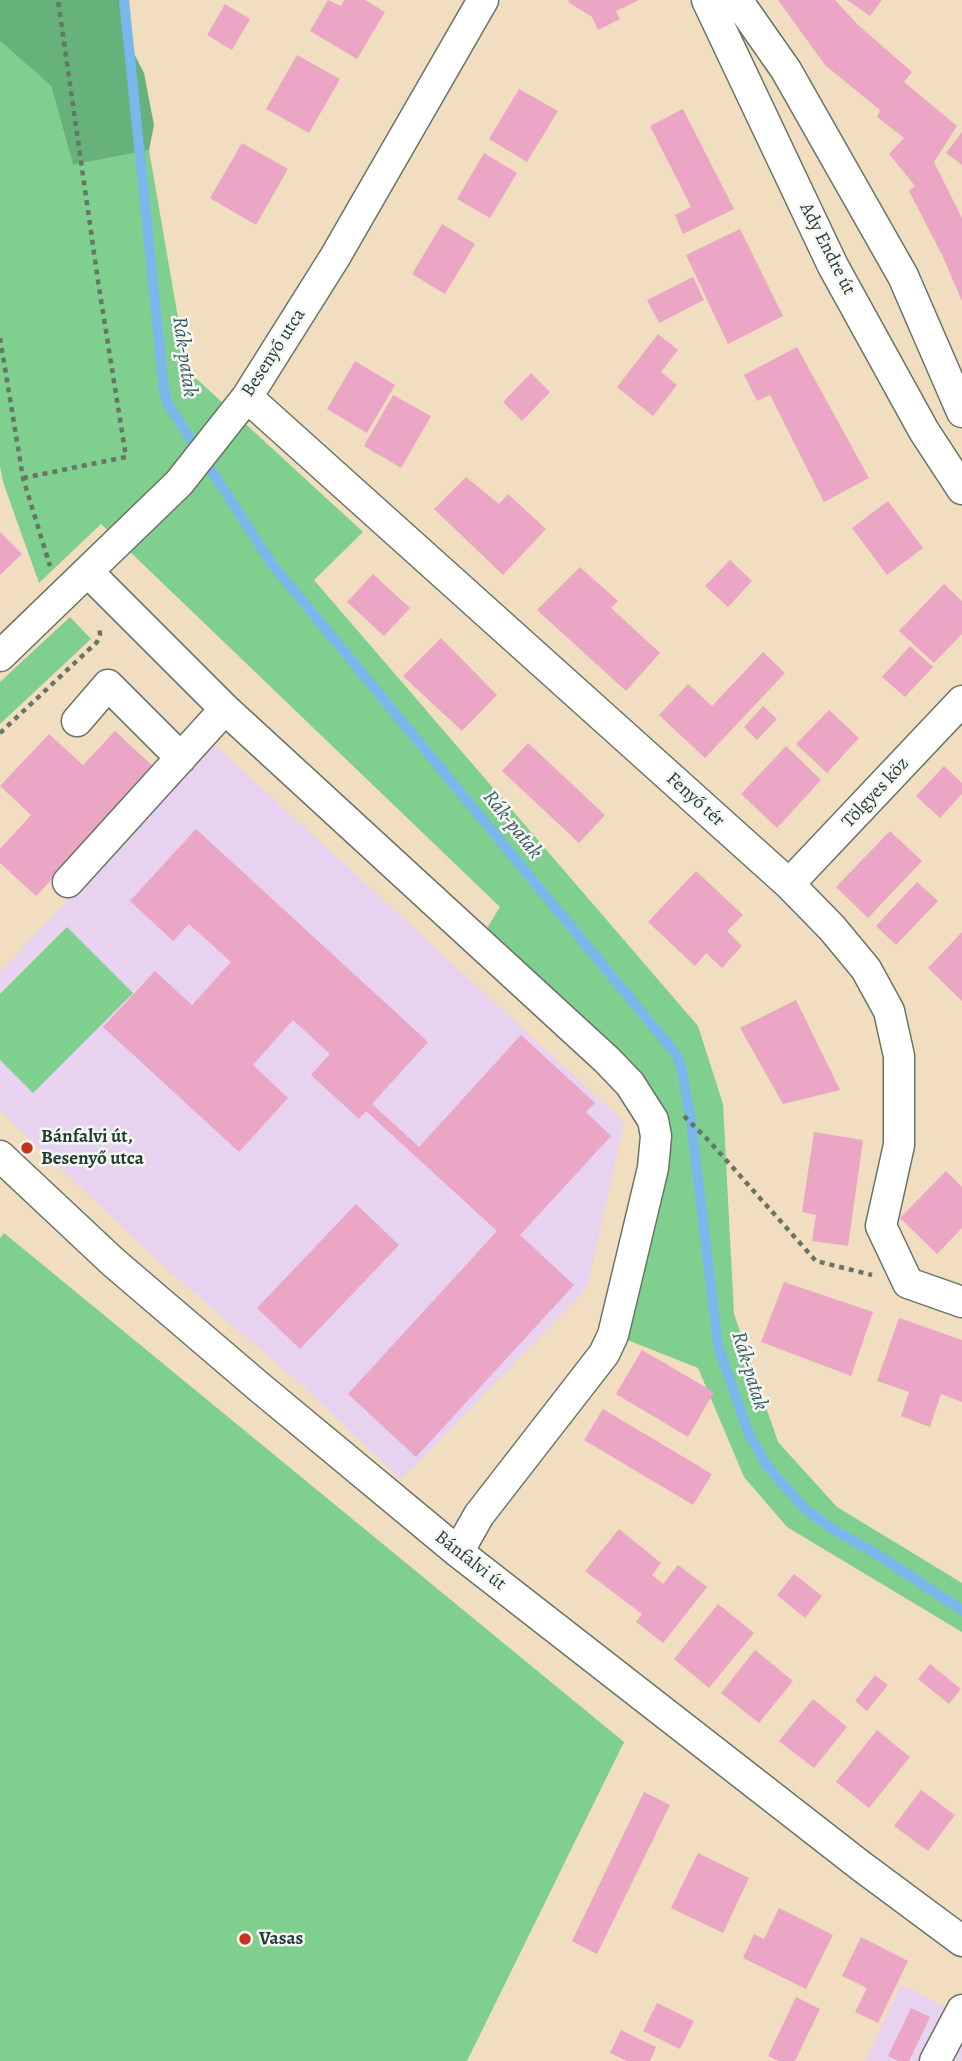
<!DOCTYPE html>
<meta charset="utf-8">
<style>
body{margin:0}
canvas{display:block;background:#f1ddbf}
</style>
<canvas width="962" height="2061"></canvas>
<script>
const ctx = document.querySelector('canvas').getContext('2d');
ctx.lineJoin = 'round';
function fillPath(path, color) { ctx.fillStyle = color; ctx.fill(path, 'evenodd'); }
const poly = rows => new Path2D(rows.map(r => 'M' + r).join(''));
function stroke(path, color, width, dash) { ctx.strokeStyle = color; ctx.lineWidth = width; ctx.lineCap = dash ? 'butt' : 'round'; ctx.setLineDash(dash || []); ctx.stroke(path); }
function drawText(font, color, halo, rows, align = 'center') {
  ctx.font = font + ' Alegreya,serif'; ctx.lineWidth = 5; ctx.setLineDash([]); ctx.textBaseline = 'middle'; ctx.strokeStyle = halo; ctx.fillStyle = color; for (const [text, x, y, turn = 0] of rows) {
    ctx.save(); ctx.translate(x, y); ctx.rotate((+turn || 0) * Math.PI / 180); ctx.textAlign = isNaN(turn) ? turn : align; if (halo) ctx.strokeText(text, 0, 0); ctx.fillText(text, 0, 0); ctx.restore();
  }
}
fillPath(poly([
 [214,744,624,1122,587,1288,401,1480,306,1389,161,1264,0,1111,0,972],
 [901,1985,962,2016,962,2061,865,2061]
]), '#e7d2ef');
fillPath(poly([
 [0,41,51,86,73,165,149,150,187,370,363,532,314,580,698,1026,723,1104,734,1314,778,1442,837,1507,962,1583,962,1632,787,1527,744,1477,698,1368,630,1341,624,1335,666,1141,486,930,500,907,101,524,39,583,3,482,0,466],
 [70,617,91,639,0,724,0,682],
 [67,927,133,993,33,1093,0,1060,0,994],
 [4,1233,624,1742,467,2061,0,2061,0,1238]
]), '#7fcf8f');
fillPath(poly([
 [0,0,129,0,125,36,144,73,154,125,149,150,73,165,51,86,0,41]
]), '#67b27a');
stroke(poly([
 [124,0,164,390,168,404,272,564,676,1054,681,1066,691,1121,718,1346,748,1432,767,1466,804,1508,831,1528,875,1553,962,1610]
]), '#7ab7ed', 10);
fillPath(poly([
 [328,0,341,6,344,0,365,0,385,12,357,59,310,31],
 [569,0,639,0,616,11,620,19,598,30,592,17,568,2],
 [778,0,835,0,858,25,912,72,904,82,957,126,934,162,962,218,962,301,942,255,909,191,915,186,889,154,904,138,877,117,880,110,825,65],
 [847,0,882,0,870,16],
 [225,4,250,19,232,50,207,35],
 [297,55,340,79,309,133,266,109],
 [519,89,558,111,527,162,489,139],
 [683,109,734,209,683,234,675,215,691,207,650,126],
 [962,132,962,165,946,153],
 [242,143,288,169,256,225,210,198],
 [484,153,517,173,490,218,457,199],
 [442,224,475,244,445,294,412,274],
 [740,229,783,316,728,344,686,255],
 [693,277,704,300,659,323,647,300],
 [658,334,678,350,661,372,677,385,653,416,617,387],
 [797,347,869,478,824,502,770,395,757,401,744,375],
 [355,361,395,385,367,433,327,409],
 [531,373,550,392,522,421,503,402],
 [393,395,431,416,401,468,364,446],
 [466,477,499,504,508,494,546,529,503,575,434,509],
 [888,501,923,548,887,575,852,528],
 [0,532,22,554,0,575],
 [730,560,752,581,728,607,705,586],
 [580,567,618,601,611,608,660,653,626,691,537,610],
 [373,574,410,608,384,636,347,602],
 [944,584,962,601,962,634,934,663,899,631],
 [441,638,497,695,462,731,403,676],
 [910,646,933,667,905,697,882,677],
 [763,652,785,673,705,758,659,715,688,684,712,706],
 [763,706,777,719,757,740,744,727],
 [829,710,859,738,827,773,796,744],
 [115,731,156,769,36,896,0,863,0,849,31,815,0,786,49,734,83,765],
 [528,743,605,815,579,843,502,771],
 [786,746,821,780,777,828,741,794],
 [944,766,962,783,962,794,940,818,916,796],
 [196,829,428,1042,372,1104,419,1147,521,1035,595,1103,586,1112,611,1136,520,1235,574,1285,416,1457,348,1394,497,1231,366,1111,359,1119,311,1075,330,1054,293,1020,253,1065,288,1098,239,1152,103,1027,155,971,192,1005,231,962,189,924,173,941,130,901],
 [890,831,922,861,868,918,836,887],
 [696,871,743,915,727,931,742,946,722,968,706,953,695,966,648,922],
 [917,882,938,901,896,945,876,926],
 [962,932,962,1001,928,968],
 [796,1000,840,1090,783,1104,740,1028],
 [814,1132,863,1140,848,1246,812,1241,816,1215,802,1212],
 [946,1171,962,1187,962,1228,937,1254,900,1218],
 [356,1204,399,1245,300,1349,257,1308],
 [784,1282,873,1312,851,1376,761,1342],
 [899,1318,962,1340,962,1402,941,1394,930,1427,901,1416,909,1392,877,1381],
 [642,1350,714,1392,688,1437,616,1394],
 [603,1409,712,1474,693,1505,584,1440],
 [619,1529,661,1563,652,1575,663,1584,678,1565,707,1587,663,1643,636,1622,642,1614,585,1571],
 [794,1574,822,1596,805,1618,777,1595],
 [718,1604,754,1633,709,1688,674,1659],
 [755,1650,793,1681,759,1723,721,1693],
 [930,1664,961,1689,949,1704,918,1679],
 [875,1675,888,1685,867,1711,855,1701],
 [813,1699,847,1727,814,1768,779,1741],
 [877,1730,910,1757,869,1808,836,1782],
 [921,1790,955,1815,928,1851,894,1826],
 [644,1792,670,1805,597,1954,572,1941],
 [698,1853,749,1878,723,1933,671,1908],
 [779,1908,833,1935,806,1989,743,1958,754,1934,764,1939],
 [861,1937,908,1961,878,2023,855,2012,867,1988,842,1976],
 [796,1997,820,2009,795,2061,779,2061,768,2056],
 [657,2003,694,2021,680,2049,643,2031],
 [911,2008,930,2017,909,2061,898,2061,888,2056],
 [621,2030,656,2047,650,2061,627,2061,610,2053]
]), '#eba6c5');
const minor = poly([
 [707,0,833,266,924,431,962,489],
 [733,0,744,10,786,70,903,276,962,412],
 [247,397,789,884,832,928,866,969,889,1011,899,1056,899,1145,881,1226,908,1283,962,1302],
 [88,572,225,709,607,1060,630,1084,653,1120,656,1136,653,1168,613,1335,604,1354,479,1515,458,1552],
 [0,656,179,483,247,397,335,257,483,0],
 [77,721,108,685,181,758],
 [68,882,225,709],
 [789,884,962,701],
 [0,1156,113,1262,258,1386,458,1552,861,1866,962,1941],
 [935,2061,962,2010]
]);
stroke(minor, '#687565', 33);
stroke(poly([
 [0,338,23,478,50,566],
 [23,478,126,457,98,281,58,0],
 [0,733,97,642,100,634,99,626],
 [684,1116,710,1142,816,1261,872,1275]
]), '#687565', 4.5, [5, 5]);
stroke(minor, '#fff', 30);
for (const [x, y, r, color] of [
 [27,1148,7,"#c8321e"],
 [245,1939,7,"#c8321e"]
]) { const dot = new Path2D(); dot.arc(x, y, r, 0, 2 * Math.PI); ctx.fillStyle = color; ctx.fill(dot); stroke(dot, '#f6f6f2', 2.5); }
drawText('19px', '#1f3d34', '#f6f6f2', [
 ["Ady Endre út",827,249,63],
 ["Besenyő utca",274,353,-57],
 ["Tölgyes köz",876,793,-47],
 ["Fenyő tér",695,800,42],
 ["Bánfalvi út",470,1561,38]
]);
drawText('bold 19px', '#1f3d34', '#f6f6f2', [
 ["Bánfalvi út,",41,1137],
 ["Besenyő utca",41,1159],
 ["Vasas",259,1939]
], 'left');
drawText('italic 21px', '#365c62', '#f6f6f2', [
 ["Rák-patak",184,357,82],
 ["Rák-patak",512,825,51],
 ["Rák-patak",749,1371,73]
]);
</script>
